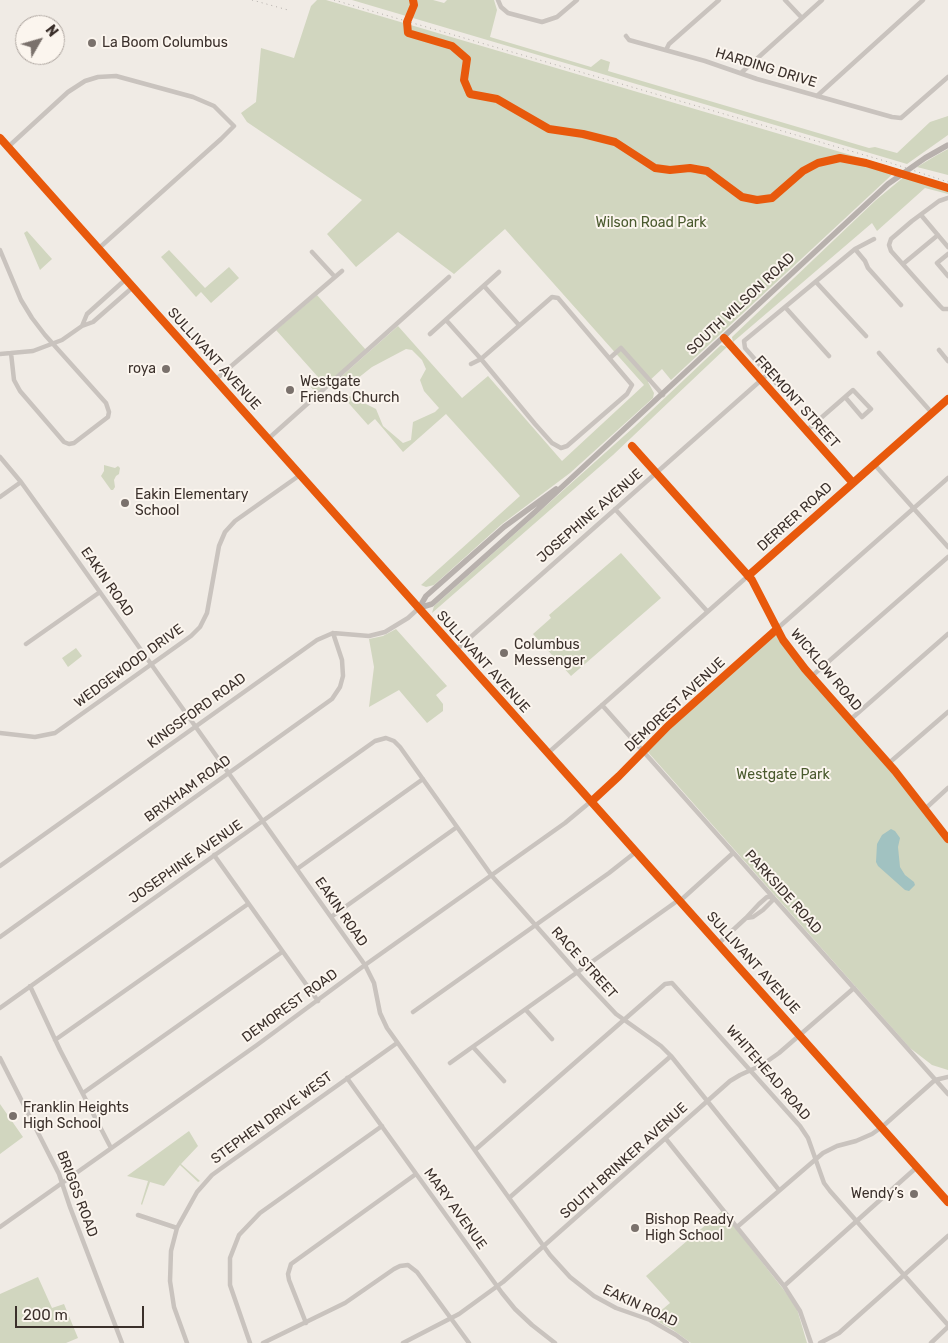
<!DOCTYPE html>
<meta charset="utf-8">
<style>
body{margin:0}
#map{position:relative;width:948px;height:1343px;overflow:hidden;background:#f0ebe5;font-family:Rubik,sans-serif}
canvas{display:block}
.north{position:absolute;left:15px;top:15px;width:50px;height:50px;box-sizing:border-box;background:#fbf5ee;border:1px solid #aea6a0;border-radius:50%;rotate:52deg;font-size:14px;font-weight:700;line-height:20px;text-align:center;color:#3b302b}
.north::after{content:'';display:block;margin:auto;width:18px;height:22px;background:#7a716c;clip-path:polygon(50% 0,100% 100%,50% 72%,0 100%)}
.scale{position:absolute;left:15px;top:1306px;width:129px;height:22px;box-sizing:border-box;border:2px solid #3b302b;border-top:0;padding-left:6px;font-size:15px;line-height:18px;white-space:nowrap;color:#3b302b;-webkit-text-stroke:4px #fbf5ee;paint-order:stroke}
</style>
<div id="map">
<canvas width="948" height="1343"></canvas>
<div class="north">N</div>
<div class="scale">200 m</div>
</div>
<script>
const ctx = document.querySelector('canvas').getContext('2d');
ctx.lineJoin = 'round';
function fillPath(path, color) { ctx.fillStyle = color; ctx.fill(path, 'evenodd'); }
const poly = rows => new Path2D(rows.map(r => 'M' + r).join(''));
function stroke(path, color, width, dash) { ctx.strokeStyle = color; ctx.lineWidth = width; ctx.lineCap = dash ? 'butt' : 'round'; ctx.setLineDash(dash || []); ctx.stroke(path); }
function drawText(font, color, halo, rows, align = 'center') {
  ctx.font = font + ' Rubik,sans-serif'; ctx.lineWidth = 4; ctx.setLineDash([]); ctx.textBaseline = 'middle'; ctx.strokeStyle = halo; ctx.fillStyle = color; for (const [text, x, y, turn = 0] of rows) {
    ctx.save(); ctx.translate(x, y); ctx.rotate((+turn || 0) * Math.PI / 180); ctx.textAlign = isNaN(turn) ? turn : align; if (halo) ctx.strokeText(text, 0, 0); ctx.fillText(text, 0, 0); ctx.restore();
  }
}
fillPath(poly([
 [317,0,326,0,898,169,671,380,662,369,648,382,654,393,653,398,570,473,502,524,434,585,426,587,421,585,520,496,446,414,403,452,375,419,368,425,344,398,346,394,376,409,383,426,403,443,411,440,413,422,435,412,439,408,424,391,420,380,426,369,422,360,412,350,406,349,372,367,348,386,335,382,398,326,462,398,488,376,562,461,644,385,505,229,454,274,398,232,356,267,327,234,362,200,247,122,241,113,256,102,261,48,294,58,311,6],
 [352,0,433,0,444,3,447,0,494,0,497,10,490,37,591,67,601,59,610,62,608,71,869,148,875,147,897,153,930,122,948,116,948,135,907,164],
 [948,149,948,175,917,167,937,155],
 [905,176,948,190,948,194,925,188,877,231,872,223,733,342,732,337,876,200],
 [27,231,52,259,40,270,24,233],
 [169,250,205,288,229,267,239,278,211,303,201,292,196,297,161,257],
 [317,295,366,350,316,393,309,385,318,377,276,330],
 [721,345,727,347,613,455,432,613,434,606,634,427],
 [104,465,115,468,118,466,120,468,119,474,116,476,114,480,115,487,113,490,111,490,101,476,104,471],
 [621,553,661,598,571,676,533,634,551,618,549,615],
 [396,629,447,686,436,695,443,704,443,711,427,723,399,690,369,707,374,667,369,639,383,636],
 [777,635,793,657,880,755,948,842,948,1070,932,1065,910,1048,647,751,690,710,774,636],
 [76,648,82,656,68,667,62,658],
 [0,1104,23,1137,0,1154],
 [189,1131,198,1146,181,1164,200,1181,198,1182,180,1165,164,1186,150,1182,142,1205,141,1204,148,1181,127,1176],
 [722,1211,787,1294,797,1309,807,1343,691,1343,673,1330,652,1318,670,1303,646,1276],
 [38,1277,52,1308,64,1304,78,1338,66,1343,0,1343,0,1294]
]), '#d1d6bf');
fillPath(poly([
 [891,829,895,831,900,838,898,847,900,867,905,875,914,882,915,885,909,891,905,890,878,866,876,862,877,844,882,835]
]), '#a1c2c1');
stroke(poly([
 [498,0,501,7,508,13,542,22,557,17,577,0],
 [785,0,802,18],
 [626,36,629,40,705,61,757,79,892,117,901,118,948,77],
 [666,50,669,44,719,0],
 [741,73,822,0],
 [817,96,923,0],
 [8,147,68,92,85,81,98,77,116,76,193,97,214,106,234,126,221,139,98,249],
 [948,198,939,201,912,221,891,239,889,245,891,251,940,306,943,309,948,309],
 [921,215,948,247],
 [855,249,865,261,868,268,901,305],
 [0,250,21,300,32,318,45,335,106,403,109,412,108,417,74,443,69,444,64,442,20,391,14,380,11,353],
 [312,252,335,277],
 [948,254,937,263,948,276],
 [903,264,938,235],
 [816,282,866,336],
 [484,286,519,325],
 [785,307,829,356],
 [446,320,481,359,535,424,552,443,561,448,567,446,627,394,632,385,558,298,552,297,481,359,471,364],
 [82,326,87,314,126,279],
 [430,334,499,272],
 [724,338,853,483],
 [939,350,948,361],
 [879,353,932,413],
 [0,354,33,351,62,340,82,326,93,322,133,287],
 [610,358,621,348,663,395],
 [215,380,342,271],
 [790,399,745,348,744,341,855,249,874,239],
 [806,431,845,397,853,390,871,409,862,417,845,397],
 [268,439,449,277],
 [632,446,752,580,783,640,805,669,895,771,948,839],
 [0,457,21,482,65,543,365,965,374,983,380,1013,387,1028,550,1255,570,1277,594,1296,616,1308,650,1320,676,1335,687,1343],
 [874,464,948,547],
 [0,497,21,482],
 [615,509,707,611],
 [26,644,100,592],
 [456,650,768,374],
 [812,676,948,557],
 [602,705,948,1094],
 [851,719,948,634],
 [0,733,35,737,55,733,191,636,200,627,207,613,219,546,225,532,235,521,300,475],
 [548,753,948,399],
 [889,763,948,712],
 [925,809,948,788],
 [214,855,318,1001],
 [0,866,317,640,333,633,369,636,385,632,408,618,419,608],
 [297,869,423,779],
 [681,900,733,853],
 [331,917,457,827],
 [746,918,753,917,763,910,772,901,773,897],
 [0,937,332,699,340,687,343,676,342,660,333,633],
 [719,943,746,918,759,904,767,897,773,897],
 [30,986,60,1050,111,1148],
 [0,1008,375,741,386,738,394,741,400,747,492,876,583,979,616,1014,661,1046,671,1056,779,1190],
 [526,1010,552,1039],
 [413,1012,609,873,637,851],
 [55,1040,248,904],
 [473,1047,504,1081],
 [0,1058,59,1174,70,1207,122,1343],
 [450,1063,680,899],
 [347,1078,502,1293,515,1309,532,1325,555,1343],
 [83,1093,282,952],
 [666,1139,784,1286,800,1311,811,1343],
 [475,1150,665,984,672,983,800,1126,808,1138,824,1183,830,1191,948,1325],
 [509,1198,671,1056],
 [138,1215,177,1228],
 [0,1227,257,1045,365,965,565,823,607,788,668,726,711,687,948,478],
 [737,1227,823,1153,837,1146,856,1141,872,1134,882,1127,935,1080,948,1077],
 [784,1286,917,1167],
 [306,1323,289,1280,288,1274,291,1264,416,1174],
 [187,1343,174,1307,170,1281,171,1251,177,1228,197,1192,212,1175,230,1162,397,1043],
 [250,1343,230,1285,230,1258,239,1235,260,1213,382,1126],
 [263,1343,345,1303,394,1269,400,1266,408,1265,417,1272,469,1343],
 [403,1343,459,1314,503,1282,730,1081,740,1075,762,1065,779,1053,854,988],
 [820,1343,839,1333,849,1324,948,1236],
 [931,1343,948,1327]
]), '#c9c3be', 4.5);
stroke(poly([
 [0,138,948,1202],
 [419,608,432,604,535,512,888,184,925,158,948,145],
 [419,608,426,596,504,527,556,489]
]), '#b8b1ad', 5.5);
stroke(poly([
 [252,0,288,10],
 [334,0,885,161,948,182]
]), '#b1aca8', 1, [1, 4]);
stroke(poly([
 [413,0,414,5,407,22,408,33,452,46,467,59,464,80,470,94,497,99,549,129,583,134,615,142,655,168,670,170,690,168,707,171,742,197,757,200,772,198,803,171,818,163,840,158,866,163,948,188],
 [0,138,948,1202],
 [724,338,853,483],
 [632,446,752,580,783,640,805,669,895,771,948,839],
 [748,576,948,399],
 [592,801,619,776,668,726,777,629]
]), '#e8590c', 8);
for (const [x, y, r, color] of [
 [92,43,5,"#7a716c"],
 [166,369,5,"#7a716c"],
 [290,390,5,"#7a716c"],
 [125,503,5,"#7a716c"],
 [504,653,5,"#7a716c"],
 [13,1116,5,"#7a716c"],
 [914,1194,5,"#7a716c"],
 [635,1228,5,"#7a716c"]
]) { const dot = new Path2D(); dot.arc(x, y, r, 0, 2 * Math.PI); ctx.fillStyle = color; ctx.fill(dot); stroke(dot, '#fbf5ee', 2); }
drawText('14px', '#3b302b', '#fbf5ee', [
 ["La Boom Columbus",102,43],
 ["roya",156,369,"right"],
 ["Westgate",300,382],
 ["Friends Church",300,398],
 ["Eakin Elementary",135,495],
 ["School",135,511],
 ["Columbus",514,645],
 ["Messenger",514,661],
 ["Franklin Heights",23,1108],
 ["High School",23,1124],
 ["Wendy’s",904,1194,"right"],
 ["Bishop Ready",645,1220],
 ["High School",645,1236]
], 'left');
drawText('14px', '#3b302b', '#fbf5ee', [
 ["HARDING DRIVE",766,68,17],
 ["SOUTH WILSON ROAD",741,304,-43],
 ["SULLIVANT AVENUE",214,359,48],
 ["FREMONT STREET",797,402,48],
 ["JOSEPHINE AVENUE",590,516,-41],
 ["DERRER ROAD",795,517,-42],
 ["EAKIN ROAD",107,582,55],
 ["SULLIVANT AVENUE",483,662,48],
 ["WEDGEWOOD DRIVE",129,666,-36],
 ["WICKLOW ROAD",826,670,50],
 ["DEMOREST AVENUE",675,705,-43],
 ["KINGSFORD ROAD",197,711,-36],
 ["BRIXHAM ROAD",188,789,-36],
 ["JOSEPHINE AVENUE",186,862,-35],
 ["PARKSIDE ROAD",783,892,48],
 ["EAKIN ROAD",341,912,55],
 ["RACE STREET",584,963,48],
 ["SULLIVANT AVENUE",753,963,48],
 ["DEMOREST ROAD",290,1006,-36],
 ["WHITEHEAD ROAD",768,1073,49],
 ["STEPHEN DRIVE WEST",272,1118,-36],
 ["SOUTH BRINKER AVENUE",624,1161,-42],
 ["BRIGGS ROAD",77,1194,69],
 ["MARY AVENUE",455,1209,54],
 ["EAKIN ROAD",640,1306,25]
]);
drawText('14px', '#4a5a2e', '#fbf5ee', [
 ["Wilson Road Park",651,223],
 ["Westgate Park",783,775]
]);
</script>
